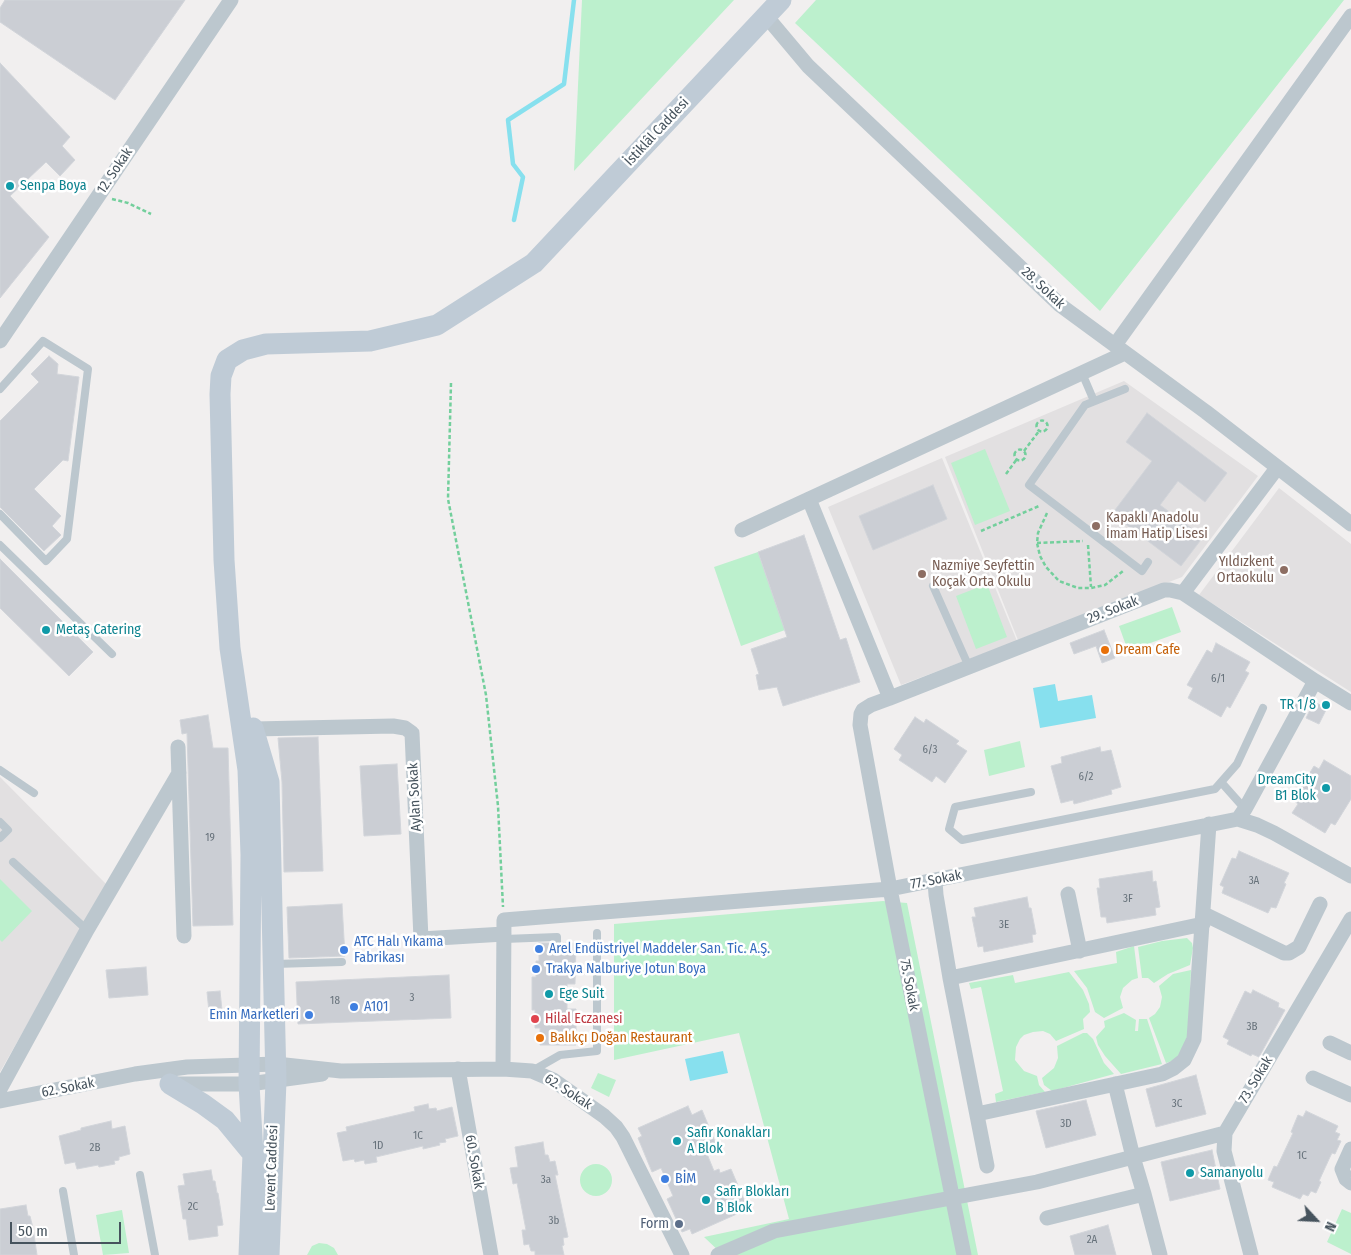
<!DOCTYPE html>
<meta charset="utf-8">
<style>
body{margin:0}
#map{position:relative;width:1351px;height:1255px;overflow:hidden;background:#f1efef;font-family:"Fira Sans Condensed",sans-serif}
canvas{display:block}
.north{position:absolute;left:1291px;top:1195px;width:50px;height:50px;-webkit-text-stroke:4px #fff;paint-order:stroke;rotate:115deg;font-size:14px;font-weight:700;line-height:20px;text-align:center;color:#46535d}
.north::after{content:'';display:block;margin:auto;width:18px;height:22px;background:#46535d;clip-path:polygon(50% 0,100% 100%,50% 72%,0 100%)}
.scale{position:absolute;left:10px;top:1222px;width:111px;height:22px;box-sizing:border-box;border:2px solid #46535d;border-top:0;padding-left:6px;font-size:15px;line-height:18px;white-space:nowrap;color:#46535d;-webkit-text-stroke:4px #fff;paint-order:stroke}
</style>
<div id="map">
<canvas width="1351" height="1255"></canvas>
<div class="north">N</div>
<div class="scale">50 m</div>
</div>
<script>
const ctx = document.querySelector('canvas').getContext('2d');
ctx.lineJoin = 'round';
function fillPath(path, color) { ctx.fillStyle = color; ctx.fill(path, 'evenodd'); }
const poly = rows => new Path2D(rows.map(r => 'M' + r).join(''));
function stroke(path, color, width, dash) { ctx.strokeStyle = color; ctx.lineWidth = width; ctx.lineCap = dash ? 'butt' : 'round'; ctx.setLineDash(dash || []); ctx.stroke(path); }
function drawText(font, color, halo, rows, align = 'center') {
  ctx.font = font + ' "Fira Sans Condensed",sans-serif'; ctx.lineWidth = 5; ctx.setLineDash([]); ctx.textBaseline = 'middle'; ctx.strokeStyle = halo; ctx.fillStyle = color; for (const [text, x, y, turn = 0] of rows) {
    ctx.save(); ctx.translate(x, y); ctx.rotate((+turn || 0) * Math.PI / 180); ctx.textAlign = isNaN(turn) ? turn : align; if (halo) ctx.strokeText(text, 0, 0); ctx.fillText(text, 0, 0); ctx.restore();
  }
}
fillPath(poly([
 [1124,381,1258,476,1182,577,1018,640,945,457],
 [942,458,1017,641,901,685,828,507],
 [1279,488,1351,544,1351,692,1199,595],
 [0,777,107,885,0,1072]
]), '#e2e0e1');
fillPath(poly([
 [582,0,734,0,574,171],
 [816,0,1344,0,1100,311,795,23],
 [985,449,1010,511,975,525,951,463],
 [758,552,785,630,741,646,714,567],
 [987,584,1007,637,976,649,956,596],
 [1172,607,1181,632,1128,651,1119,626],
 [1020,741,1025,767,989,776,984,750],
 [0,879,32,911,2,942,0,940],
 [883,901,907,903,978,1255,723,1255,704,1237,789,1219,739,1033,614,1060,614,924],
 [1187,938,1192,943,1193,948,1190,965,1168,974,1154,983,1148,978,1142,978,1138,947,1162,941],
 [1134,946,1138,978,1132,980,1123,988,1120,997,1123,1008,1104,1018,1095,1012,1087,988,1074,971,1117,963,1116,952],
 [1191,970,1188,1034,1184,1047,1175,1060,1166,1063,1149,1018,1155,1014,1160,1007,1162,997,1159,986,1173,974],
 [1069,972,1083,990,1089,1004,1090,1012,1083,1019,1084,1029,1056,1041,1050,1034,1043,1031,1033,1032,1024,1035,1020,1039,1016,1047,1015,1060,1024,1071,1037,1076,1039,1085,1045,1092,996,1102,995,1094,1003,1091,981,987,971,989,969,983,1013,975,1015,983],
 [1124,1013,1136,1020,1135,1031,1138,1031,1139,1019,1147,1019,1162,1064,1121,1074,1105,1056,1098,1045,1096,1037,1105,1027,1104,1021],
 [1083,1033,1087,1033,1093,1039,1104,1063,1114,1074,1052,1091,1044,1085,1042,1078,1054,1068,1058,1058,1057,1046],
 [598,1073,616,1080,609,1097,591,1088],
 '580 1180a16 16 0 1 1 32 0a16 16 0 1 1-32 0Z',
 [1342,1209,1351,1213,1351,1254,1327,1242],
 [122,1210,129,1253,103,1255,96,1215],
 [319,1243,327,1244,334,1248,338,1255,307,1255,312,1246]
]), '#bcf0cd');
fillPath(poly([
 [1055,684,1058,701,1092,695,1096,718,1040,728,1033,688],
 [723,1051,728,1073,690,1081,685,1059]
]), '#87e0ee');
stroke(poly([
 [514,220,523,177,513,164,508,120,564,84,574,0]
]), '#87e0ee', 4.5);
const building = poly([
 [5,0,185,0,115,100,0,22,0,8,5,0],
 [0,63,70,137,62,146,75,160,60,176,46,162,10,196,49,237,0,298,0,63],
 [49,356,58,364,57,374,79,377,68,461,63,460,34,489,61,516,52,526,61,535,44,551,0,507,0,421,39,382,31,374,49,356],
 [1147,413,1227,473,1205,502,1178,481,1160,505,1203,537,1181,566,1112,514,1152,461,1126,442,1147,413],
 [933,485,947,519,873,550,859,516,933,485],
 [804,535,840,640,846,638,860,682,783,706,777,687,759,690,756,675,759,674,751,649,787,637,758,552,804,535],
 [0,559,93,652,69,676,0,608,0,559],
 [1104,630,1115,658,1102,663,1096,646,1074,654,1070,643,1104,630],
 [1216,643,1250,662,1245,671,1249,673,1230,708,1227,706,1221,717,1188,698,1193,688,1187,685,1207,650,1212,653,1216,643],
 [1314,702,1327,708,1319,724,1306,718,1314,702],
 [208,715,213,748,228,748,233,925,193,926,187,733,182,734,180,720,208,715],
 [915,717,924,723,926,719,959,741,956,744,967,751,945,783,936,776,932,782,899,760,902,755,894,749,915,717],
 [318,737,323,871,284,872,282,782,278,738,318,737],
 [1100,747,1101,752,1111,750,1121,787,1111,790,1112,794,1074,804,1073,800,1061,803,1051,766,1062,763,1061,757,1100,747],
 [1324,760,1351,776,1351,799,1335,825,1331,823,1325,833,1292,813,1298,804,1293,800,1314,766,1319,769,1324,760],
 [397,764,401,834,364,836,360,766,397,764],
 [1239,851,1289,873,1284,883,1286,884,1276,908,1271,907,1268,913,1222,893,1224,887,1220,885,1232,858,1236,859,1239,851],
 [1152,871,1153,882,1156,881,1160,907,1155,908,1156,915,1107,923,1106,917,1101,917,1097,888,1100,888,1099,879,1152,871],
 [1027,897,1029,908,1031,908,1036,934,1032,935,1033,942,984,952,983,946,978,947,972,917,976,917,974,908,1027,897],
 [342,904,345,956,289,958,287,907,342,904],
 [539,943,551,943,554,948,557,949,562,946,563,943,576,943,575,984,567,984,567,1009,576,1009,576,1045,540,1045,540,1028,535,1028,535,1010,532,1010,532,977,536,977,536,961,539,961,539,943],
 [146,967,148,995,109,998,106,970,146,967],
 [449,975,451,1018,298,1024,296,982,449,975],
 [1253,990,1279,1003,1278,1007,1285,1010,1259,1057,1252,1054,1251,1056,1227,1044,1229,1040,1223,1037,1245,991,1251,994,1253,990],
 [220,991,222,1010,209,1012,207,992,220,991],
 [1196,1075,1206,1114,1156,1127,1146,1089,1196,1075],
 [1086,1100,1096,1135,1046,1148,1036,1111,1086,1100],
 [428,1104,429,1109,436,1108,437,1111,452,1107,458,1136,445,1139,446,1142,439,1143,440,1145,423,1149,423,1146,376,1157,377,1162,365,1164,364,1160,355,1162,354,1159,343,1161,337,1133,347,1131,346,1127,415,1111,414,1107,428,1104],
 [688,1106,692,1115,702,1110,716,1144,705,1149,714,1171,719,1169,720,1173,731,1169,745,1202,739,1204,741,1207,737,1208,739,1213,692,1234,690,1229,682,1232,667,1199,673,1196,661,1168,652,1172,638,1138,642,1136,638,1128,688,1106],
 [1306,1111,1338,1126,1335,1132,1340,1134,1337,1140,1341,1141,1335,1154,1332,1153,1330,1157,1319,1181,1321,1182,1316,1193,1311,1191,1308,1196,1303,1194,1300,1199,1272,1187,1274,1182,1268,1180,1274,1166,1277,1167,1293,1133,1291,1132,1298,1115,1303,1117,1306,1111],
 [111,1121,112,1129,125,1126,130,1154,119,1157,119,1160,114,1161,115,1164,99,1167,98,1165,77,1169,75,1162,65,1164,59,1136,81,1130,81,1128,111,1121],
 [543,1142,545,1155,548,1155,550,1162,555,1161,558,1175,555,1175,568,1237,563,1238,564,1245,562,1246,564,1255,535,1255,535,1251,531,1251,529,1244,524,1245,522,1230,526,1230,517,1183,513,1184,510,1168,518,1167,515,1147,543,1142],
 [1212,1150,1220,1189,1170,1201,1161,1162,1212,1150],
 [211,1170,213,1181,215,1181,217,1193,218,1193,223,1225,217,1226,218,1236,189,1240,186,1219,183,1219,178,1186,185,1185,183,1174,211,1170],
 [26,1205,28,1216,30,1216,33,1228,37,1255,0,1255,0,1209,26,1205],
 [1108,1225,1116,1255,1075,1255,1070,1236,1108,1225]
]);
fillPath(building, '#cbced4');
stroke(building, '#d2d5da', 1);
stroke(poly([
 [112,199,128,203,151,214],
 [451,383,448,499,486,695,498,806,503,907],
 '1036.5 426a5.5 5.5 0 1 1 11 0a5.5 5.5 0 1 1-11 0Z',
 '1014.5 455a5.5 5.5 0 1 1 11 0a5.5 5.5 0 1 1-11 0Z',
 [1024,451,1039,431],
 [1006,474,1017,459],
 [1047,513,1038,533,1037,543,1040,556,1046,567,1059,581,1078,588,1091,588,1105,585,1123,571],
 [981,531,1039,506],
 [1037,543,1083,541],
 [1088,545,1091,587]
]), '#73cf9c', 2.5, [4, 2.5]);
stroke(poly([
 [1082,373,1094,401],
 [0,389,43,341,88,369,67,539,46,561,0,514],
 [1125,389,1085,405,1029,485,1142,571,1148,562],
 [0,545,112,654],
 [933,586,969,667],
 [0,770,34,793],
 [1221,782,1245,809],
 [1031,792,955,807,949,829,962,840,1215,789,1237,764,1263,708],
 [0,822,8,830,0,838],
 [13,862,87,930],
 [504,939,557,937,557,943],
 [275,964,342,962],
 [532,1071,560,1055,597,1051,597,933],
 [140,1175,155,1255],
 [63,1191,74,1255]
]), '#bcc7ce', 8);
stroke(poly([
 [766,16,808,66,1060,305,1206,412,1351,524],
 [0,341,231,0],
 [1115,345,1351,16],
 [809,499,890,698],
 [742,530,1125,353],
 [1183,593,1277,468],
 [254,729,393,726,405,728,412,733,421,939,504,934],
 [178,747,184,936],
 [1238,819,1245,809,1315,681],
 [935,881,936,895,950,978,987,1166],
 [1068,894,1080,951],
 [1204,914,1284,953,1289,953,1299,947,1320,904],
 [950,978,1203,924],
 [1330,1043,1351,1053],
 [458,1069,491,1255],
 [503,1069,504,920,890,889,1238,819,1257,825,1274,833,1351,876],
 [1313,1078,1351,1095],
 [171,1084,249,1084,322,1074],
 [1115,1084,1133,1157,1144,1194,1160,1255],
 [0,1089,87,930,179,773],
 [0,1101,135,1074,187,1067,276,1064,341,1071,503,1069,532,1071,553,1080,604,1116,616,1127,623,1137,682,1255],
 [977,1114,1162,1074,1174,1068,1184,1060,1194,1039,1209,824],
 [1351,1149,1342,1169,1346,1179,1351,1183],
 [1047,1218,1144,1194],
 [718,1255,774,1231,1037,1182,1225,1133],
 [964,1255,890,889,860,725,861,714,863,710,871,705,890,698,1164,590,1170,590,1183,593,1315,681,1351,703],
 [1251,1255,1224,1151,1225,1133,1351,919]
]), '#bcc7ce', 15);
stroke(poly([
 [253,728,269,782,276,1081,269,1255],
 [170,1084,203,1104,225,1120,253,1154],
 [249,1255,253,1154,249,1084,251,855,248,770,230,648,224,560,220,394,221,376,227,360,243,350,266,344,370,341,437,325,534,263,781,0]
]), '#bfcbd6', 21);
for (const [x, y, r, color] of [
 [10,186,5,"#0f9aa8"],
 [1096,526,5,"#8d6e63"],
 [1284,570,5,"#8d6e63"],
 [922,574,5,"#8d6e63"],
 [46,630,5,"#0f9aa8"],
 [1105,650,5,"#e8710a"],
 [1326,705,5,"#0f9aa8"],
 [1326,788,5,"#0f9aa8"],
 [539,949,5,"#3f7fe0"],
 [344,950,5,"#3f7fe0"],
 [536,969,5,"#3f7fe0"],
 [549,994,5,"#0f9aa8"],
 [354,1007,5,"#3f7fe0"],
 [309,1015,5,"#3f7fe0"],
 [535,1019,5,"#e0444e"],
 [540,1038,5,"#e8710a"],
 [677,1141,5,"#0f9aa8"],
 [1190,1173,5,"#0f9aa8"],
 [665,1179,5,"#3f7fe0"],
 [706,1200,5,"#0f9aa8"],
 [679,1224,5,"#5c6f8a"]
]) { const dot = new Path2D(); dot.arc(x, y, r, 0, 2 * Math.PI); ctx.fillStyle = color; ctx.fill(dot); stroke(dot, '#fff', 2); }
drawText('11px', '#67727b', null, [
 ["6/1",1218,679],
 ["6/3",930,750],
 ["6/2",1086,777],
 ["19",210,838],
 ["3A",1254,881],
 ["3F",1128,899],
 ["3E",1004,925],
 ["3",412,998],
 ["18",335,1001],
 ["3B",1252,1027],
 ["3C",1177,1104],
 ["3D",1066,1124],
 ["1C",418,1136],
 ["1D",378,1146],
 ["2B",95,1148],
 ["1C",1302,1156],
 ["3a",546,1180],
 ["2C",193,1207],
 ["3b",554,1221],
 ["2A",1092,1240]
]);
drawText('14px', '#46535d', '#fff', [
 ["İstiklâl Caddesi",657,132,-47],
 ["12. Sokak",115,171,-56],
 ["28. Sokak",1043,288,43],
 ["29. Sokak",1113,610,-21],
 ["Aylan Sokak",415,797,-93],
 ["77. Sokak",936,880,-11],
 ["75. Sokak",909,985,79],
 ["73. Sokak",1256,1080,-59],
 ["62. Sokak",68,1088,-11],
 ["62. Sokak",568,1092,33],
 ["60. Sokak",474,1162,80],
 ["Levent Caddesi",272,1168,-88]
]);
drawText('14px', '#0d838f', '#fff', [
 ["Senpa Boya",20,186],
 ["Metaş Catering",56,630],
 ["TR 1/8",1316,705,"right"],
 ["DreamCity",1316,780,"right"],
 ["B1 Blok",1316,796,"right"],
 ["Ege Suit",559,994],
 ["Safir Konakları",687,1133],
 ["A Blok",687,1149],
 ["Samanyolu",1200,1173],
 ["Safir Blokları",716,1192],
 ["B Blok",716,1208]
], 'left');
drawText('14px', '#785e54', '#fff', [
 ["Kapaklı Anadolu",1106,518],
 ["İmam Hatip Lisesi",1106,534],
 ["Yıldızkent",1274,562,"right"],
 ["Ortaokulu",1274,578,"right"],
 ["Nazmiye Seyfettin",932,566],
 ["Koçak Orta Okulu",932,582]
], 'left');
drawText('14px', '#c56008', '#fff', [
 ["Dream Cafe",1115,650],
 ["Balıkçı Doğan Restaurant",550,1038]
], 'left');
drawText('14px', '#366cbe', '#fff', [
 ["ATC Halı Yıkama",354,942],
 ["Fabrikası",354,958],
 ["Arel Endüstriyel Maddeler San. Tic. A.Ş.",549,949],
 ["Trakya Nalburiye Jotun Boya",546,969],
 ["A101",364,1007],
 ["Emin Marketleri",299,1015,"right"],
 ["BİM",675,1179]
], 'left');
drawText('14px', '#be3a42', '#fff', [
 ["Hilal Eczanesi",545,1019]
], 'left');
drawText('14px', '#4e5e75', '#fff', [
 ["Form",669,1224]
], 'right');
</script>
